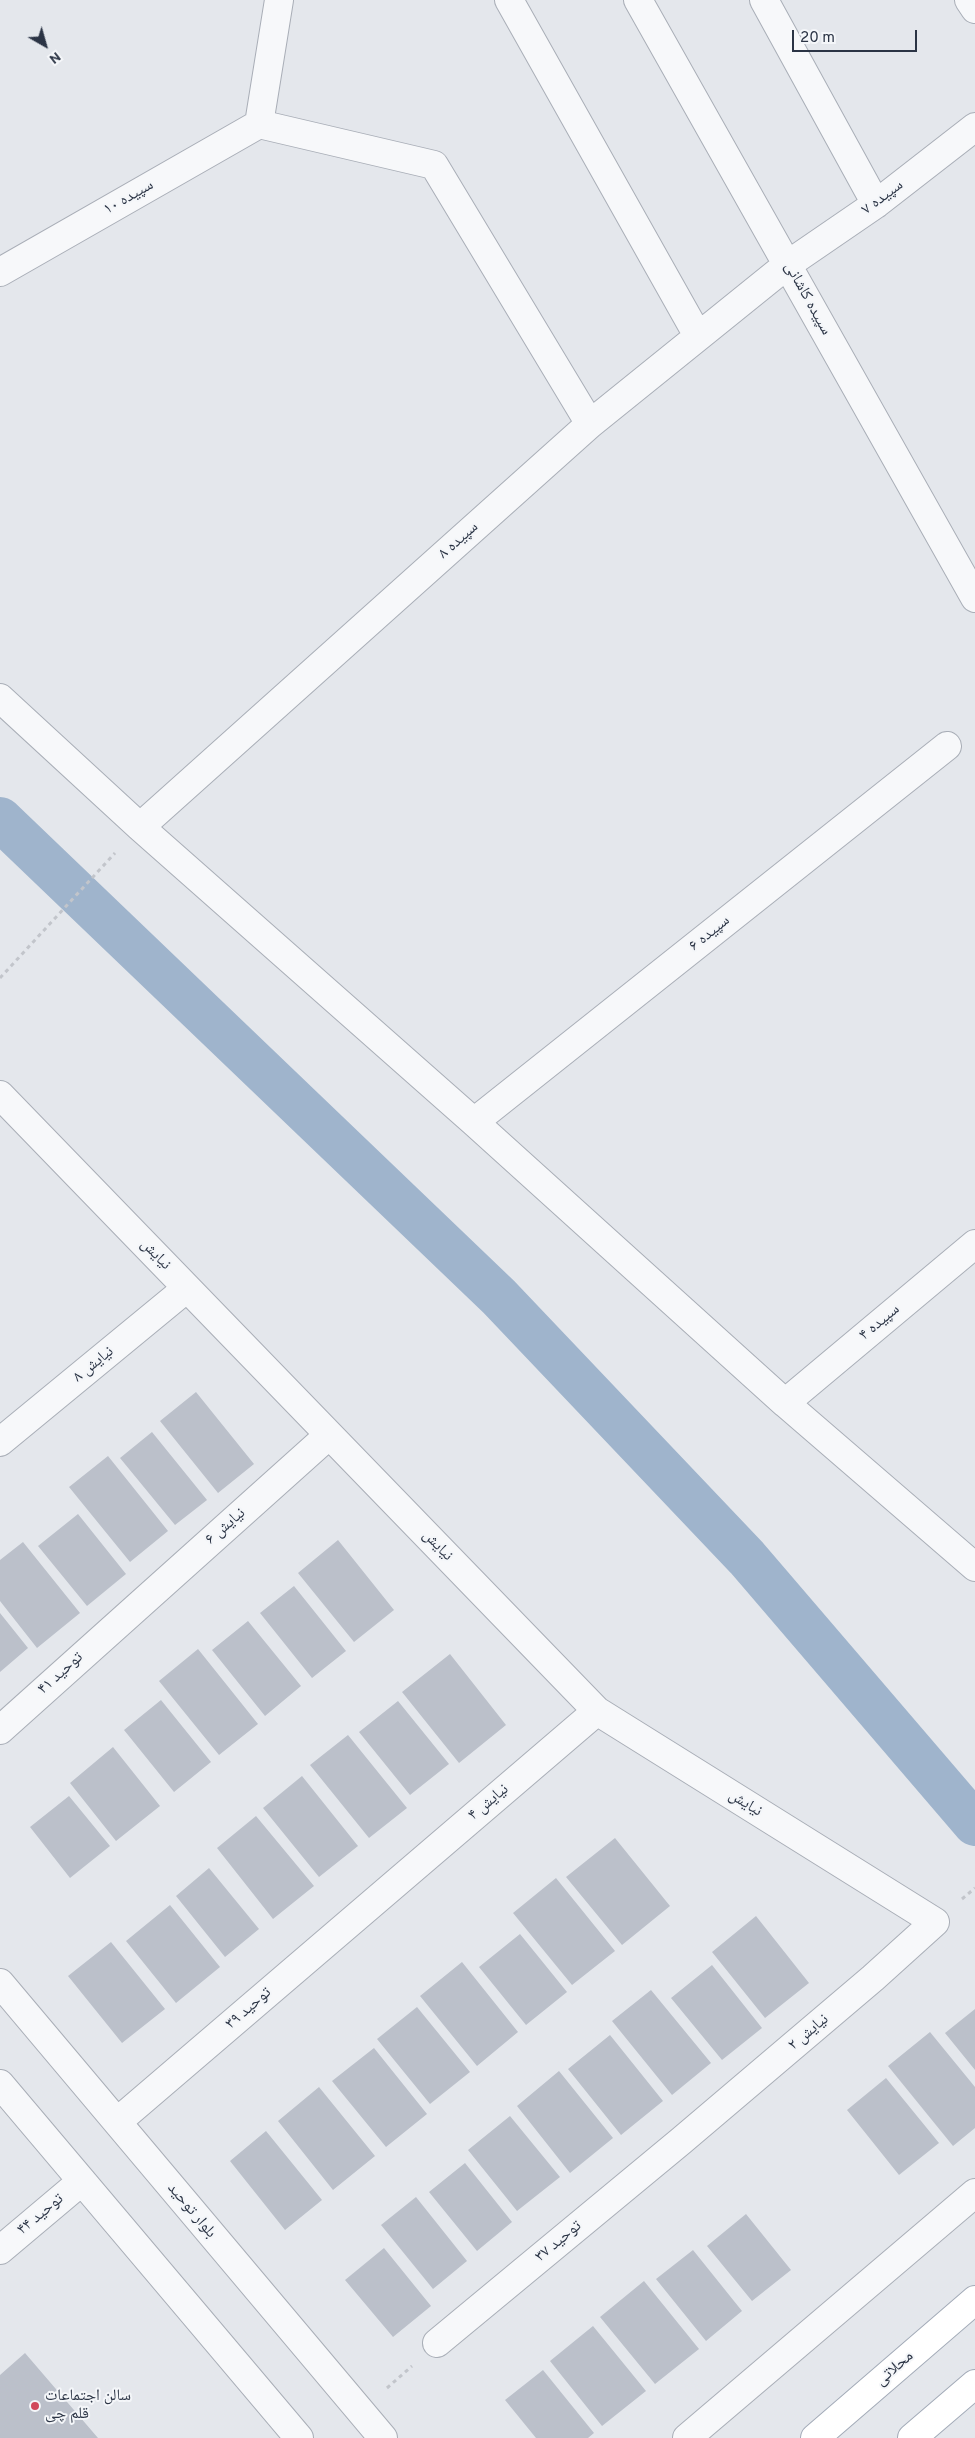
<!DOCTYPE html>
<meta charset="utf-8">
<style>
body{margin:0}
#map{position:relative;width:975px;height:2438px;overflow:hidden;background:#e4e7ec;font-family:Overpass,sans-serif}
canvas{display:block}
.north{position:absolute;left:20px;top:20px;width:50px;height:50px;-webkit-text-stroke:4px #f4f6f9;paint-order:stroke;rotate:142deg;font-size:14px;font-weight:700;line-height:20px;text-align:center;color:#2b3445}
.north::after{content:'';display:block;margin:auto;width:18px;height:22px;background:#2b3445;clip-path:polygon(50% 0,100% 100%,50% 72%,0 100%)}
.scale{position:absolute;left:792px;top:30px;width:125px;height:22px;box-sizing:border-box;border:2px solid #2b3445;border-top:0;padding-left:6px;font-size:15px;line-height:18px;white-space:nowrap;color:#2b3445;-webkit-text-stroke:4px #f4f6f9;paint-order:stroke}
</style>
<div id="map">
<canvas width="975" height="2438"></canvas>
<div class="north">N</div>
<div class="scale">20 m</div>
</div>
<script>
const ctx = document.querySelector('canvas').getContext('2d');
ctx.lineJoin = 'round';
const poly = rows => new Path2D(rows.map(r => 'M' + r).join(''));
function stroke(path, color, width, dash) { ctx.strokeStyle = color; ctx.lineWidth = width; ctx.lineCap = dash ? 'butt' : 'round'; ctx.setLineDash(dash || []); ctx.stroke(path); }
function fillPath(path, color) { ctx.fillStyle = color; ctx.fill(path, 'evenodd'); }
function drawText(font, color, halo, rows, align = 'center') {
  ctx.font = font + ' Overpass,"Noto Naskh Arabic",sans-serif'; ctx.lineWidth = 4; ctx.setLineDash([]); ctx.textBaseline = 'middle'; ctx.strokeStyle = halo; ctx.fillStyle = color; for (const [text, x, y, turn = 0] of rows) {
    ctx.save(); ctx.translate(x, y); ctx.rotate((+turn || 0) * Math.PI / 180); ctx.textAlign = isNaN(turn) ? turn : align; if (halo) ctx.strokeText(text, 0, 0); ctx.fillText(text, 0, 0); ctx.restore();
  }
}
stroke(poly([
 [0,819,499,1297,747,1558,975,1824]
]), '#9fb4cc', 44);
fillPath(poly([
 [196,1392,254,1464,218,1493,160,1421],
 [152,1432,207,1500,175,1525,120,1458],
 [108,1456,168,1531,130,1562,69,1487],
 [78,1514,126,1574,87,1606,38,1546],
 [338,1540,394,1610,354,1642,298,1573],
 [23,1542,80,1613,37,1648,0,1601,0,1560],
 [294,1586,346,1651,312,1678,260,1613],
 [0,1613,28,1648,0,1672],
 [248,1621,301,1686,265,1716,212,1650],
 [198,1649,258,1724,219,1755,159,1681],
 [450,1654,506,1725,459,1763,402,1692],
 [161,1700,211,1762,174,1792,124,1730],
 [398,1701,449,1764,410,1795,359,1732],
 [348,1735,407,1808,369,1838,310,1765],
 [113,1747,160,1806,116,1841,70,1783],
 [302,1776,358,1846,319,1877,263,1808],
 [69,1796,110,1846,70,1878,30,1827],
 [256,1816,314,1886,273,1919,217,1848],
 [615,1838,670,1906,622,1945,566,1877],
 [209,1868,259,1929,225,1957,176,1896],
 [556,1878,615,1951,572,1985,513,1913],
 [170,1905,220,1967,176,2003,126,1941],
 [756,1916,809,1983,765,2018,712,1952],
 [520,1934,567,1992,526,2025,479,1967],
 [111,1942,165,2009,122,2043,68,1976],
 [462,1962,518,2032,477,2066,420,1996],
 [712,1965,762,2028,722,2060,671,1998],
 [651,1990,711,2063,672,2095,612,2021],
 [417,2007,470,2072,430,2104,377,2039],
 [975,2009,975,2070,945,2033],
 [930,2032,975,2087,975,2128,953,2146,888,2066],
 [610,2035,663,2101,621,2135,568,2069],
 [374,2048,427,2114,386,2147,332,2081],
 [559,2071,613,2138,570,2173,517,2106],
 [886,2078,939,2143,899,2175,847,2110],
 [319,2087,375,2156,333,2190,278,2121],
 [510,2116,560,2177,517,2211,468,2150],
 [266,2131,322,2200,285,2230,230,2161],
 [465,2163,512,2222,477,2251,429,2192],
 [416,2197,467,2261,433,2289,381,2225],
 [746,2214,791,2270,752,2301,707,2246],
 [384,2248,431,2306,393,2337,345,2280],
 [693,2250,742,2311,706,2341,656,2279],
 [644,2281,699,2349,655,2384,600,2317],
 [593,2326,646,2391,602,2426,550,2361],
 [25,2353,98,2438,0,2438,0,2375],
 [543,2370,594,2433,588,2438,536,2438,505,2400]
]), '#bbc0ca');
const minor = poly([
 [279,0,259,124,434,165,590,424],
 [509,0,698,336],
 [638,0,975,598],
 [764,0,876,204],
 [969,0,975,9],
 [0,272,259,124],
 [0,698,140,827,474,1122,785,1403,975,1567],
 [140,827,590,424,787,265,876,204,975,127],
 [0,1095,597,1711,935,1922,873,1978,681,2141,437,2343],
 [474,1122,947,746],
 [785,1403,975,1244],
 [0,1442,187,1288],
 [0,1730,329,1435],
 [0,1983,383,2438],
 [0,2084,299,2438],
 [117,2122,597,1711],
 [0,2250,82,2181],
 [687,2438,975,2193]
]);
const major = poly([
 [815,2438,975,2300],
 [912,2438,975,2384]
]);
stroke(minor, '#a9aeb7', 30);
stroke(major, '#a3abb8', 30);
stroke(poly([
 [0,978,115,853],
 [962,1899,975,1888],
 [387,2388,412,2366]
]), '#c2c5cb', 3, [4, 4]);
stroke(minor, '#f7f8fa', 28);
stroke(major, '#fff', 28);
for (const [x, y, r, color] of [
 [35,2406,5,"#d1495b"]
]) { const dot = new Path2D(); dot.arc(x, y, r, 0, 2 * Math.PI); ctx.fillStyle = color; ctx.fill(dot); stroke(dot, '#f4f6f9', 2); }
drawText('16px', '#2b3445', '#f4f6f9', [
 ["سپیده ۱۰",129,198,-30],
 ["سپیده ۷",883,198,-37],
 ["سپیده کاشانی",807,299,61],
 ["سپیده ۸",459,541,-42],
 ["سپیده ۶",710,934,-39],
 ["نیایش",155,1255,46],
 ["سپیده ۴",880,1323,-40],
 ["نیایش ۸",94,1365,-39],
 ["نیایش ۶",226,1527,-41],
 ["نیایش",437,1546,46],
 ["توحید ۴۱",61,1674,-42],
 ["نیایش ۴",489,1803,-40],
 ["نیایش",745,1804,32],
 ["توحید ۳۹",249,2009,-41],
 ["نیایش ۲",809,2033,-40],
 ["بلوار توحید",191,2211,50],
 ["توحید ۴۴",41,2215,-40],
 ["توحید ۳۷",559,2242,-40],
 ["محلاتی",895,2369,-41]
]);
drawText('16px', '#2b3445', '#f4f6f9', [
 ["سالن اجتماعات",45,2397],
 ["قلم چی",45,2415]
], 'left');
</script>
